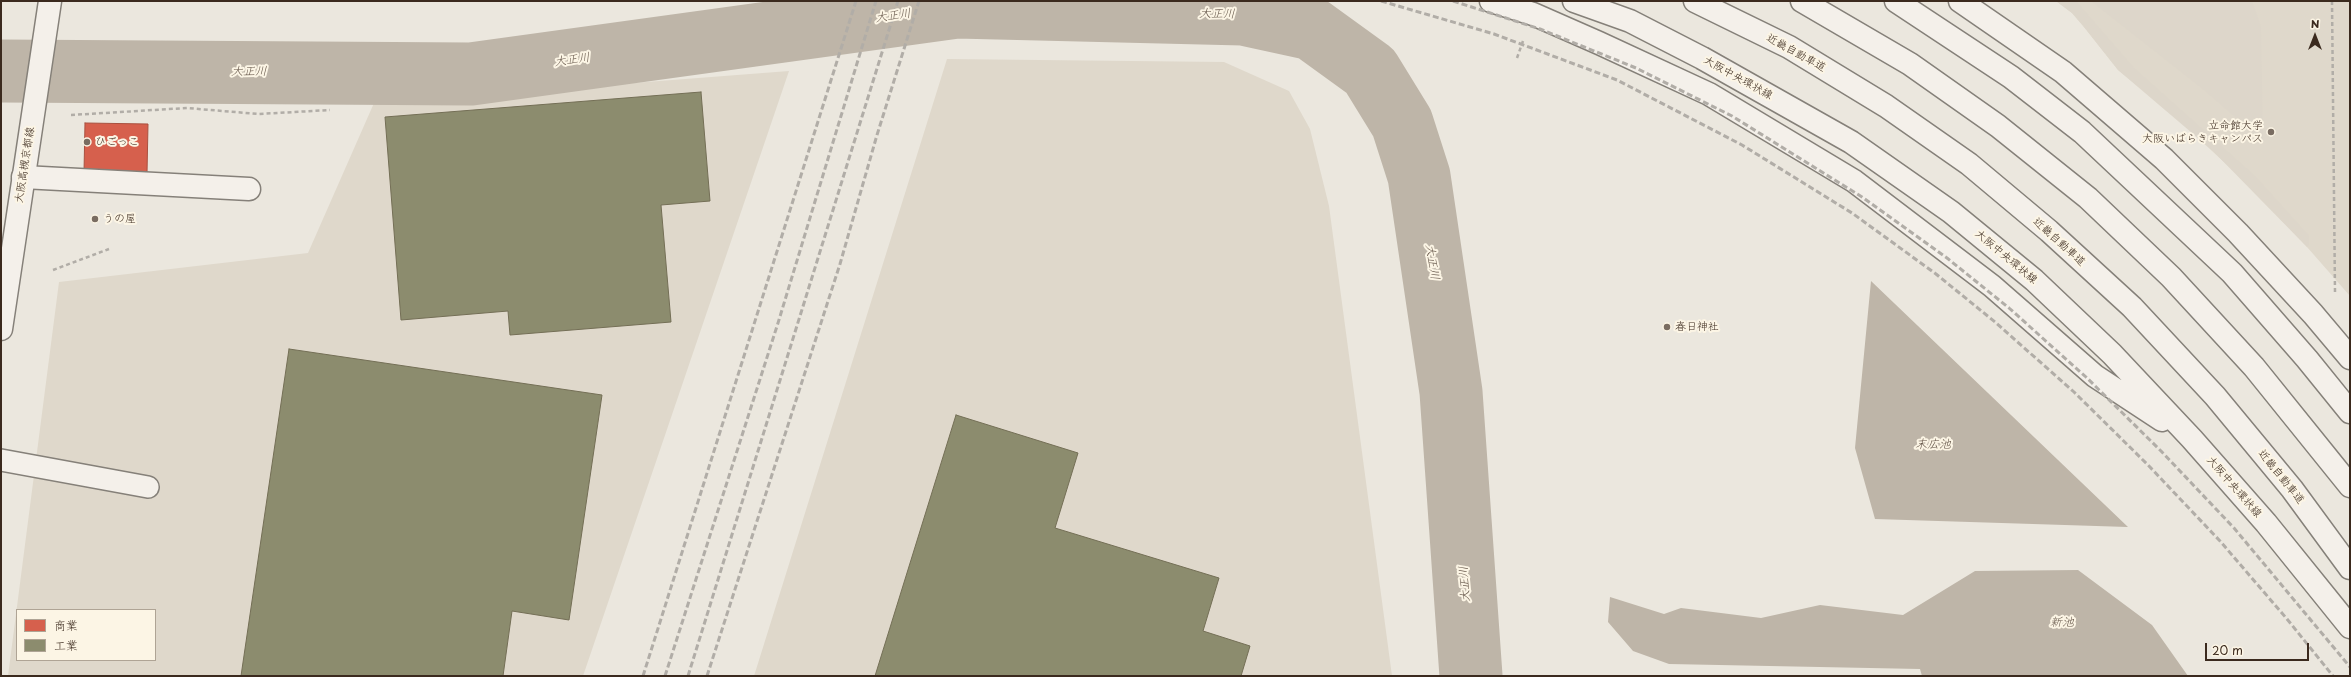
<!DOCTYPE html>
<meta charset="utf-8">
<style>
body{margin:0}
#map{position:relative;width:2351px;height:677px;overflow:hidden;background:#ebe7de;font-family:"Playpen Sans","Klee One",sans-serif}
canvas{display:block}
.frame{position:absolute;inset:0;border:2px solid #3b2a1e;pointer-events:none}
.legend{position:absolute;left:16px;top:609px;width:140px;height:52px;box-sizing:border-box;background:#fcf5e5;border:1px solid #afa495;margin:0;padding:5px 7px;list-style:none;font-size:12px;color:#3b2a1e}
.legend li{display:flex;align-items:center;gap:8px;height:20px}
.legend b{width:20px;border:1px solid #afa495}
.north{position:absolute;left:2295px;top:16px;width:40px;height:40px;-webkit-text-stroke:3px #fcf5e5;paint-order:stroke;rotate:0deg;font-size:11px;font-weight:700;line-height:16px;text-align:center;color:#3b2a1e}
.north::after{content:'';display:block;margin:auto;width:14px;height:18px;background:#3b2a1e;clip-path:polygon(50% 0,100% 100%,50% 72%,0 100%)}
.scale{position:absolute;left:2205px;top:643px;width:104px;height:18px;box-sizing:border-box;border:2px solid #3b2a1e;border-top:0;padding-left:5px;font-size:12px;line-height:14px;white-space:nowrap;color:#3b2a1e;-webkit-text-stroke:3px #fcf5e5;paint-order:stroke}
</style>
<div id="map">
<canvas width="2351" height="677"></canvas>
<div class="frame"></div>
<ul class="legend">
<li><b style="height:11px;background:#d6604d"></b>商業</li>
<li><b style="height:11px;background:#8c8c6e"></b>工業</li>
</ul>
<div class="north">N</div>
<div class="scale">20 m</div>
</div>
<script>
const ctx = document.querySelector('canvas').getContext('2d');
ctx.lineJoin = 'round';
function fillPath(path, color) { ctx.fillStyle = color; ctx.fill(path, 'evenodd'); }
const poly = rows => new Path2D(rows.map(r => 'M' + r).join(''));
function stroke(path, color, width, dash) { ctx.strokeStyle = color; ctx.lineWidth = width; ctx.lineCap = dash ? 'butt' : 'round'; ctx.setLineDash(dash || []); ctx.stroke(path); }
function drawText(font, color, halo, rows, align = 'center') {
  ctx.font = font + ' "Playpen Sans","Klee One",sans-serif'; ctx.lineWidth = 4; ctx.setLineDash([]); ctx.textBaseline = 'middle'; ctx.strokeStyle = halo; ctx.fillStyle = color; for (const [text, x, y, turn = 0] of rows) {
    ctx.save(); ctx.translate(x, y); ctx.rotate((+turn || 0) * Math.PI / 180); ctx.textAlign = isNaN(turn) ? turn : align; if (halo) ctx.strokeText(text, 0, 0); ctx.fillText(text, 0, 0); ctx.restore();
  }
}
fillPath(poly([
 [2056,1,2350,1,2350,296,2307,247,2239,176,2171,113,2118,70,2084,27,2072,13],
 [947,59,1224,62,1289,91,1310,129,1329,206,1392,676,754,676],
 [789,71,583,676,8,676,59,282,308,253,374,103],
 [17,610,155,610,155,660,17,660]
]), '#dfd8cb');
fillPath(poly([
 [2056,1,2076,1,2134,68,2255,176,2309,236,2309,245,2307,247,2212,150,2118,70,2084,27,2072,13],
 [2091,1,2252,1,2261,27,2263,141,2204,90]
]), '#ddd6ca');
fillPath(poly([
 [1871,281,2128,527,1875,519,1855,448],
 [2078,570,2152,625,2188,676,1922,676,1920,669,1669,664,1633,651,1608,622,1610,597,1664,614,1681,608,1761,618,1820,605,1903,615,1975,571]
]), '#beb5a8');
const shops = poly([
 [85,123,148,124,147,173,84,172,85,123]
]);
fillPath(shops, '#d6604d');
stroke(shops, '#a8503f', 1);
const industry = poly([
 [701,92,710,201,661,205,671,322,510,335,508,311,401,320,385,117,701,92],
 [289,349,602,395,569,620,512,611,503,676,241,676,289,349],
 [956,415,1078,453,1055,528,1219,578,1203,631,1250,646,1241,676,875,676,956,415]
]);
fillPath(industry, '#8c8c6e');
stroke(industry, '#746f56', 1);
stroke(poly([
 [1,71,471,74,957,7,1243,14,1312,29,1370,71,1402,123,1419,176,1451,392,1471,676]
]), '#beb5a8', 63);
const lane = poly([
 [1,460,148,487]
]);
const street = poly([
 [23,177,249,189]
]);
const primary = poly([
 [1491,1,1533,14,1599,43,1709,94,1854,181,1992,286,2095,376,2162,420],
 [1574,1,1630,21,1702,58,1851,142,1951,212,2034,280,2112,354,2192,439,2266,523,2350,627],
 [1896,1,2011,77,2082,132,2232,273,2307,359,2350,412],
 [1960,1,2063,72,2164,159,2238,233,2313,314,2350,358],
 [1,329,50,1]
]);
const highway = poly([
 [1695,1,1789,47,1886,106,1969,164,2049,231,2132,307,2215,396,2292,489,2350,568],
 [1802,1,1910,64,1998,126,2088,198,2171,277,2254,367,2350,486]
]);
stroke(lane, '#858079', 24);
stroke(street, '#858079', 25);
stroke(primary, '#858079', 25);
stroke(highway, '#858079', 25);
stroke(poly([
 [2332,1,2335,292],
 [1517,58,1523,41],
 [71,115,187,108,259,114,330,110],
 [53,270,109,249]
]), '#b1ada7', 2.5, [4, 3]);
stroke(lane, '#f4f0ea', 21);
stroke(street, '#f4f0ea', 22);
stroke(primary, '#f4f0ea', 22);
stroke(highway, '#f4f0ea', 22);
stroke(poly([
 [1381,1,1494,34,1617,80,1742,145,1852,213,1936,274,1995,322,2074,392,2148,465,2220,541,2287,619,2333,676],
 [1453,1,1540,29,1636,68,1732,116,1862,197,1947,258,2009,308,2086,377,2161,451,2234,528,2350,667],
 [643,676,856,1],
 [665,676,778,323,876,1],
 [688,676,898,1],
 [707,676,840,264,877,135,919,1]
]), '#b1ada7', 3, [6, 3]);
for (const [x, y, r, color] of [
 [2271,132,4,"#796c61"],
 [87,142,4,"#796c61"],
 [95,219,4,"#796c61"],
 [1667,327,4,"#796c61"]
]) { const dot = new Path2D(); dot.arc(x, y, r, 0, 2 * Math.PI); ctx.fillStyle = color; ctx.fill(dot); stroke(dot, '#fcf5e5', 1.5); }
drawText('11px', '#3b2a1e', '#fcf5e5', [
 ["近畿自動車道",1796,53,29],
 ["大阪中央環状線",1738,78,29],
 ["大阪高槻京都線",25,165,-81],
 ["近畿自動車道",2059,242,42],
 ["大阪中央環状線",2006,257,40],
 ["近畿自動車道",2281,477,51],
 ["大阪中央環状線",2234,487,49]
]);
drawText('11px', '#3b2a1e', '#fcf5e5', [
 ["立命館大学",2263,126,"right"],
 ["大阪いばらきキャンパス",2263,139,"right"],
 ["ひごっこ",95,142],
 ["うの屋",103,219],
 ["春日神社",1675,327]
], 'left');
drawText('italic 12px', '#625346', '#fcf5e5', [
 ["大正川",1217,14,1],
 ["大正川",893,16,-8],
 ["大正川",572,60,-8],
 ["大正川",249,72],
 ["大正川",1432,262,81],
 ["末広池",1933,445],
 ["大正川",1465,584,-94],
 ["新池",2062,623]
]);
</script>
